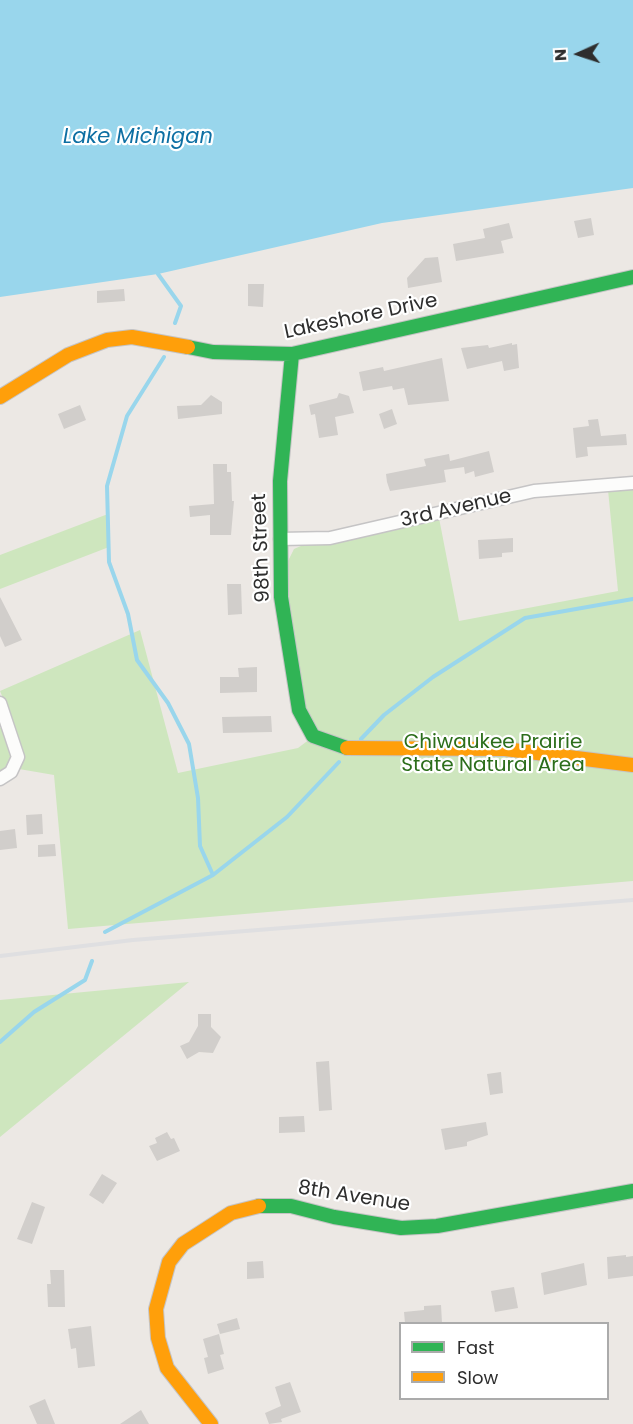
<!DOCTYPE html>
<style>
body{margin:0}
#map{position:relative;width:633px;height:1424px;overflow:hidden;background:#ece8e4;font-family:Poppins,sans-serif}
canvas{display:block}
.legend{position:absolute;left:399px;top:1322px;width:210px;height:78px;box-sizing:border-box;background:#fff;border:2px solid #ababab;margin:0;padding:8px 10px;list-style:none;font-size:18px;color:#2e2e2e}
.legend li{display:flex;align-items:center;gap:12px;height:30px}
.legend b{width:30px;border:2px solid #ababab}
.north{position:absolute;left:549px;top:24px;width:60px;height:60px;-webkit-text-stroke:4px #fff;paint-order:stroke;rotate:267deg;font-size:16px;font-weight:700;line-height:24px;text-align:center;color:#2e2e2e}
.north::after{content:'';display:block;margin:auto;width:21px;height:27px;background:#2e2e2e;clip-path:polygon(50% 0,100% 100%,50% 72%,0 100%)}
</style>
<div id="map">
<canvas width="633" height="1424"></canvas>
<ul class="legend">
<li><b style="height:8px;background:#30b455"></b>Fast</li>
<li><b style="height:8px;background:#ff9f0a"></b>Slow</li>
</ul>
<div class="north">N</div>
</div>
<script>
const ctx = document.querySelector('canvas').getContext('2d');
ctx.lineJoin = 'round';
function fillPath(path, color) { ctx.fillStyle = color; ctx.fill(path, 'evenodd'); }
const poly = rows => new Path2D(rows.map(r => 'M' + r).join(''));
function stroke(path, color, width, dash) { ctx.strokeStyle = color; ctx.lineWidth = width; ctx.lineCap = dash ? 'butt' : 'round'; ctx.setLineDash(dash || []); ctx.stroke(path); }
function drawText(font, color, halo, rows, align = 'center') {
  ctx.font = font + ' Poppins,sans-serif'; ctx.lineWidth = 4.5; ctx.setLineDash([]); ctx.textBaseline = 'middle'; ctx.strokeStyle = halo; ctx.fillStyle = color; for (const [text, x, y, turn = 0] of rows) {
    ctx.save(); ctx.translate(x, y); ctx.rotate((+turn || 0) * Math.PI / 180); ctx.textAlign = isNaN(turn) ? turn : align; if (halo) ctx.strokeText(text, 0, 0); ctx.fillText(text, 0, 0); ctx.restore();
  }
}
fillPath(poly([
 [633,488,633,881,68,929,54,775,19,769,7,769,0,773,0,728,14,725,0,691,140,630,178,773,298,748,318,733,306,712,289,613,287,563,294,549,303,545,318,544,439,518,459,621,618,591,608,490],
 [108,514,109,547,0,589,0,555],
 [189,982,0,1137,0,1000]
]), '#cee6be');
fillPath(poly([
 [0,0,633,0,633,188,382,223,158,274,0,297]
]), '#99d6ec');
stroke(poly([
 [158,274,181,306,175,323],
 [164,357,127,416,107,486,109,562,128,614,137,660,168,703,189,744,198,798,200,846,213,875],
 [361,739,384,715,433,677,525,618,633,599],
 [105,932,213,875,287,817,339,762],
 [0,1042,34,1012,85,980,92,961]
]), '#99d6ec', 4);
fillPath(poly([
 [591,218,594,235,578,238,574,221],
 [509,223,513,238,501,241,504,253,456,261,453,244,485,238,483,229],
 [438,257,442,282,408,288,407,278,425,258],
 [248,284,264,284,263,307,248,306],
 [124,289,125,301,97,303,97,291],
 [512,343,512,345,517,344,519,368,504,371,502,361,467,369,461,348,488,345,489,348],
 [442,358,449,401,408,405,404,388,393,390,392,386,363,391,359,372,383,367,384,371],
 [339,393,349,396,354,413,335,417,338,435,319,438,315,414,311,415,309,405,337,398],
 [211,395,222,402,222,414,178,419,177,406,201,405],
 [80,405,86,420,64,429,58,414],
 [392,409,397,424,384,429,379,414],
 [598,419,601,436,626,434,627,445,587,447,588,456,576,458,573,428,589,426,588,420],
 [489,451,494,472,475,477,474,471,465,474,464,467,444,470,446,482,390,491,387,482,386,474,426,466,424,459,449,454,450,461],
 [213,464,227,464,227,472,231,472,232,501,234,501,231,535,210,535,210,515,190,517,189,506,214,504],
 [513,538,513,552,502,553,502,557,479,559,478,540],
 [227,584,241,584,242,614,228,615],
 [0,597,22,640,5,647,0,636],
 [257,667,257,692,220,693,220,677,239,677,238,668],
 [271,716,272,732,223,733,222,717],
 [42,814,43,834,27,835,26,815],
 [15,829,17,848,0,850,0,831],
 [55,844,56,856,38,857,38,845],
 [198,1014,211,1014,211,1027,221,1037,213,1053,199,1052,187,1059,180,1046,189,1042,198,1026],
 [329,1061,332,1110,319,1111,316,1062],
 [501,1072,503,1093,490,1095,487,1074],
 [304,1116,305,1132,279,1133,279,1117],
 [486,1122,488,1135,467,1142,467,1146,445,1150,441,1129],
 [167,1132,171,1139,174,1138,180,1151,157,1161,149,1146,157,1143,155,1138],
 [102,1174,117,1183,103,1204,89,1195],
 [32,1202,45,1207,32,1244,17,1239],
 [626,1255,626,1257,633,1256,633,1276,608,1279,607,1257],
 [263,1261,264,1278,247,1279,247,1262],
 [584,1263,587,1285,544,1295,541,1273],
 [50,1270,64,1270,65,1307,48,1307,47,1284,51,1284],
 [514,1287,518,1308,495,1312,491,1291],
 [441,1305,442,1323,405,1323,404,1312,424,1310,424,1306],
 [237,1318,240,1329,220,1334,217,1324],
 [91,1326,95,1366,78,1368,76,1348,71,1349,68,1329],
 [219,1334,224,1354,220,1355,224,1369,208,1374,204,1358,208,1357,203,1339],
 [290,1382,301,1412,281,1419,282,1422,269,1424,265,1413,281,1406,275,1387],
 [45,1399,55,1424,37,1424,29,1406],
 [141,1410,149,1424,120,1424]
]), '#d1cecb');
const street = poly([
 [280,539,330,538,534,491,633,483],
 [0,703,18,757,11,772,0,779]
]);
const fast = poly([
 [188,347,213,352,292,354,633,277],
 [292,354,280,481,281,597,299,710,313,736,347,748],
 [259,1206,291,1206,334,1217,401,1228,437,1226,633,1191]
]);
const slow = poly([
 [0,397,68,355,107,340,132,337,188,347],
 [347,748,505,749,633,765],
 [211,1424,167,1368,158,1338,156,1309,169,1262,183,1244,231,1213,259,1206]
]);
stroke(street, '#c5c4c5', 15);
stroke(fast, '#c5c4c5', 16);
stroke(slow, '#c5c4c5', 16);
stroke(street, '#fcfcfb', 12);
stroke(fast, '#30b455', 14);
stroke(slow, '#ff9f0a', 14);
stroke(poly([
 [0,956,133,940,633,900]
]), '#dfdfe1', 4);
drawText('20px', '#2e2e2e', '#fff', [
 ["Lakeshore Drive",361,317,-12],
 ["3rd Avenue",456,509,-13],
 ["98th Street",262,548,-92],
 ["8th Avenue",354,1197,9]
]);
drawText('20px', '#2c6e1b', '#fff', [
 ["Chiwaukee Prairie",493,743],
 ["State Natural Area",493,766]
]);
drawText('italic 21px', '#0d6fa3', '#fff', [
 ["Lake Michigan",138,138]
]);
</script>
